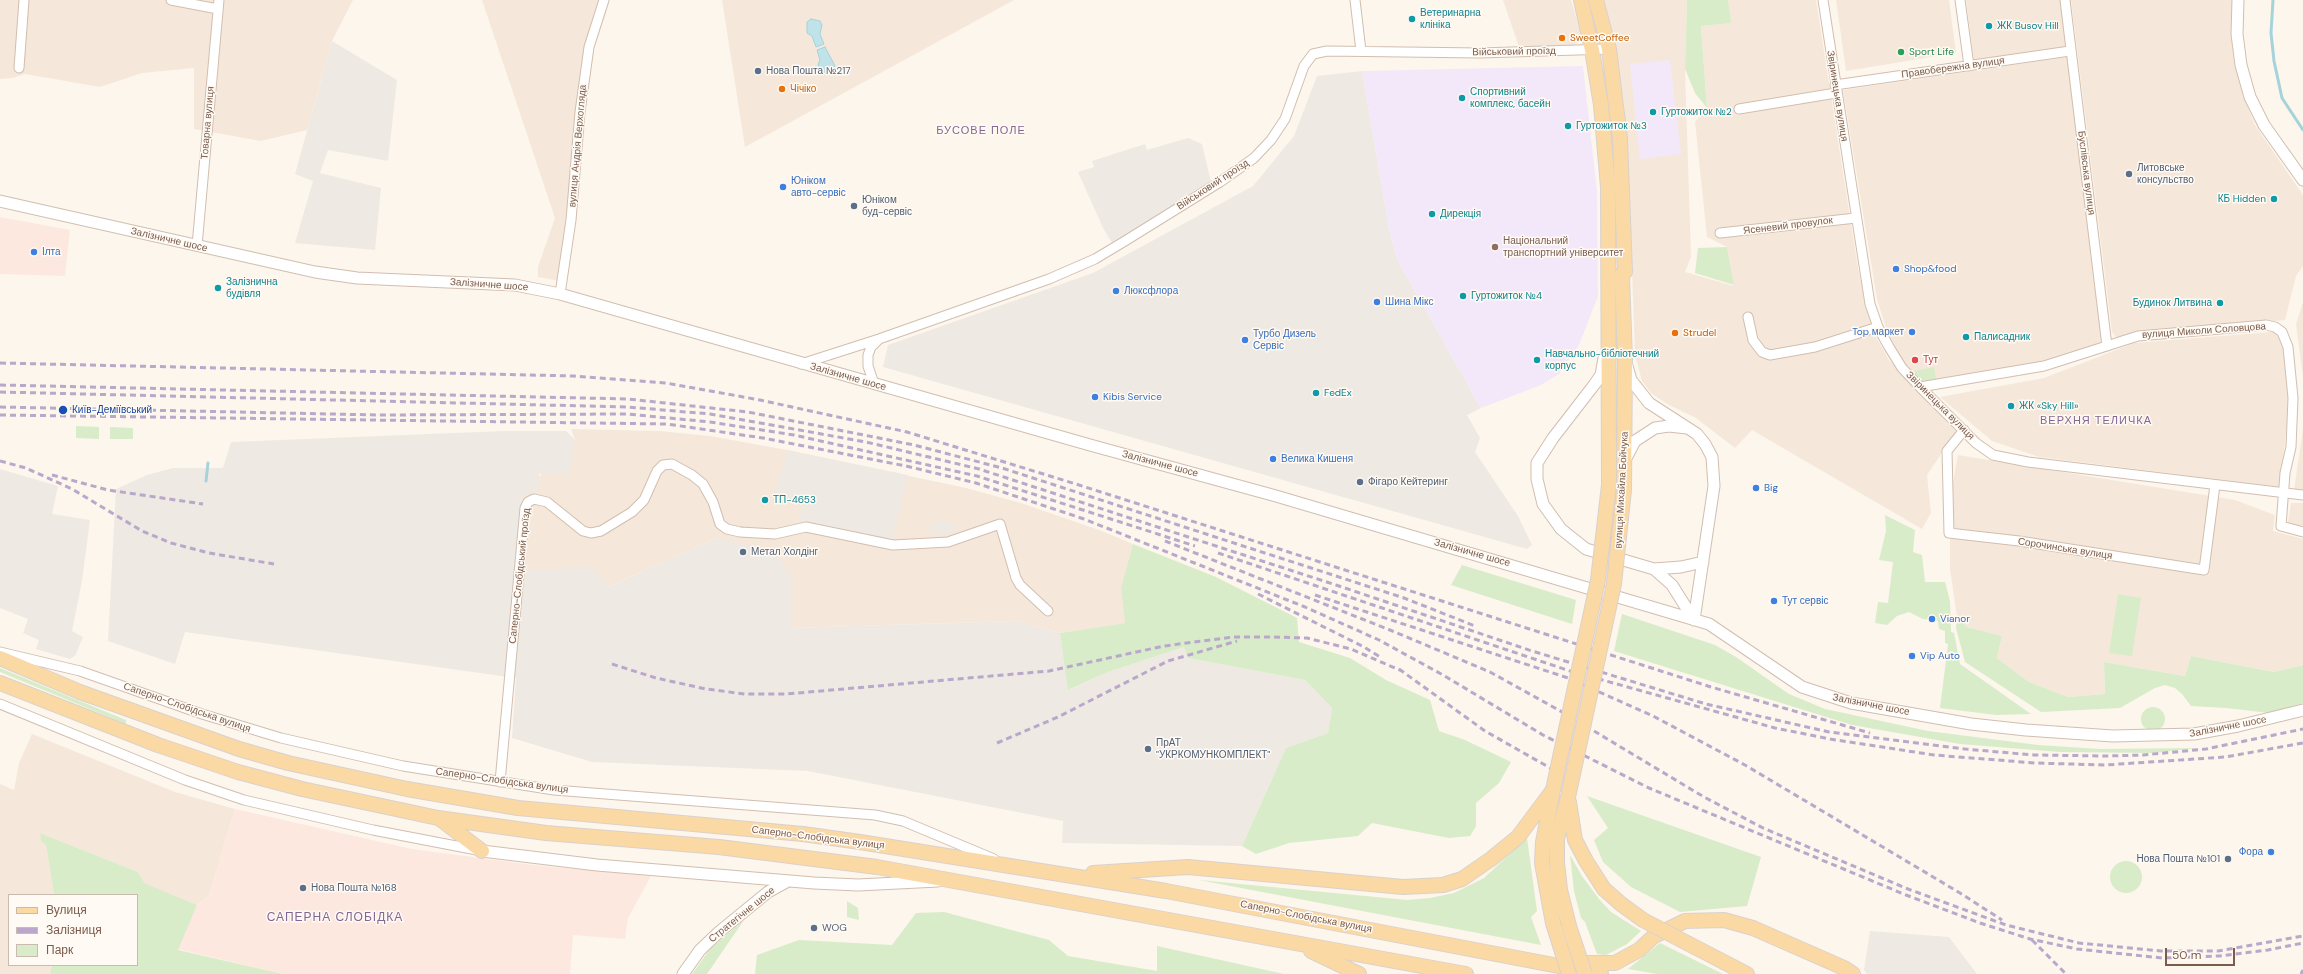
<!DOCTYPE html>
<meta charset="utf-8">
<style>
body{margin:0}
#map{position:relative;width:2303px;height:974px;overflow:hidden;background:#fdf6ec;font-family:"DM Sans",sans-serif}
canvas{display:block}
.legend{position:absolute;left:8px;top:894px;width:130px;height:72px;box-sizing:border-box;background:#fffaf3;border:1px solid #cabbb1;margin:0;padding:5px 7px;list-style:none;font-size:12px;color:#7a5c4d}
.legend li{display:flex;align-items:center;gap:8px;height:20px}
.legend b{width:20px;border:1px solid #cabbb1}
.scale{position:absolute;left:2165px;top:948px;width:70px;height:18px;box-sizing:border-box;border:2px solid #7a5c4d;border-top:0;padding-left:5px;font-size:12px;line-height:14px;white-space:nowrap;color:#7a5c4d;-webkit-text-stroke:3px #fffaf3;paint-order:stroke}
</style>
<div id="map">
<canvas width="2303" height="974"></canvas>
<ul class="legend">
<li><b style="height:5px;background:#fbd9a5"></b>Вулиця</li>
<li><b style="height:5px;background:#b9a8c9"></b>Залізниця</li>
<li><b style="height:11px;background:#d8ecc9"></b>Парк</li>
</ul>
<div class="scale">50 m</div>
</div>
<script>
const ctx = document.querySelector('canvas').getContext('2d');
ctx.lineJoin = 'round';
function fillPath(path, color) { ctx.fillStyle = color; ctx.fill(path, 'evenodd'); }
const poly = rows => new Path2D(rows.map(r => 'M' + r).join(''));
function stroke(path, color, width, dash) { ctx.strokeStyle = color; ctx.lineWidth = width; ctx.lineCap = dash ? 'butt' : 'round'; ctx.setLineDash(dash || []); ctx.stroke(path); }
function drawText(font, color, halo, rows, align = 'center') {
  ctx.font = font + ' "DM Sans",sans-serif'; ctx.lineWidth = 3; ctx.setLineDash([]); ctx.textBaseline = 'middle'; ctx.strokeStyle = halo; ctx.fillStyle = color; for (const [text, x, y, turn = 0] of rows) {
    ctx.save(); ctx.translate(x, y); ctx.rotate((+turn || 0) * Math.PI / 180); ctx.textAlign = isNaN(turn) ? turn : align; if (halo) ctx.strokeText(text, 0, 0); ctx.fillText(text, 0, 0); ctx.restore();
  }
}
fillPath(poly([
 [0,0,353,0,332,41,307,130,261,141,194,129,194,68,142,73,100,87,25,74,13,78,0,79],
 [482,0,608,0,593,49,584,111,576,220,566,282,538,277,538,267,555,218],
 [722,0,1014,0,745,147],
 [1503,0,1571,0,1581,34,1575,45,1519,47],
 [1603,0,1687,0,1685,69,1691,257,1685,272,1734,286,1727,247,1707,237,1695,122,1707,108,1701,26,1730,23,1728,0,1816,0,1858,268,1874,333,1889,360,1956,432,1927,475,1931,513,1922,529,1752,430,1735,448,1696,418,1667,404,1651,393,1642,381,1635,355,1629,186,1624,103,1617,57],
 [1836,0,1949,0,1956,53,1846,71],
 [1966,0,2061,0,2067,48,1974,61],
 [2071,0,2233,0,2232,18,2234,50,2240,80,2248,108,2255,125,2303,195,2303,266,2296,276,2285,320,2116,337,2112,332],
 [2067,57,2109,340,2056,360,1922,383,1905,364,1888,334,1877,299,1843,90],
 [2303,302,2303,376,2296,324],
 [2283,331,2289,407,2280,487,2039,457,1992,441,1940,397,2044,378,2134,343],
 [571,429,659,431,710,436,787,450,966,488,1021,503,1099,530,1133,544,1121,587,1126,623,1060,633,1017,621,792,628,792,576,717,538,608,587,514,571,522,494,575,440],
 [2303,429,2303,491,2294,490],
 [1958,455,2235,500,2275,515,2273,531,2303,539,2303,665,2274,672,2191,656,2185,676,2104,662,2105,694,2068,697,2029,682,1997,658,2002,636,1967,627,1957,617,1950,569,1950,499],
 [2291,503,2303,503,2303,529,2294,527,2288,522],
 [32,734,175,792,235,809,209,896,197,905,143,883,138,872,40,833,46,845,54,895,9,895,9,965,52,965,50,974,0,974,0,784,14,790,19,763]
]), '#f5e8da');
fillPath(poly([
 [0,217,70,230,65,276,0,274],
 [235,809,412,849,533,865,651,876,628,918,625,939,573,935,570,974,283,974,177,949,197,905,209,896]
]), '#fde8e0');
fillPath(poly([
 [332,41,397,80,388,161,328,150,320,173,381,188,375,250,295,243,313,181,295,174],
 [1362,71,1390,234,1398,261,1481,408,1467,415,1480,438,1475,452,1518,516,1532,545,1527,549,883,367,888,345,1093,273,1253,186,1294,136,1317,76],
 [1188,138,1202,144,1211,182,1112,243,1103,228,1078,172,1094,167,1092,161,1145,144,1147,150],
 [504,431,566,431,575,440,570,473,539,474,537,494,522,494,514,571,590,567,608,587,717,538,772,551,792,576,792,628,1017,621,1060,633,1069,690,1108,672,1184,647,1188,658,1305,680,1332,708,1328,733,1286,748,1242,846,1062,843,1063,821,808,771,592,762,512,738,516,678,185,632,175,664,108,641,116,489,147,475,173,468,223,468,231,442],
 [787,450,908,475,891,542,799,521,803,504,775,496],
 [0,469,58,486,52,514,90,520,82,581,72,631,83,637,75,656,70,659,36,649,39,640,23,633,28,619,0,608],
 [931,521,955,523,954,534,930,532],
 [1870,931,1949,937,1977,974,1867,974,1864,970]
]), '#efe9e4');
fillPath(poly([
 [1670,60,1681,154,1640,159,1630,64],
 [1583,66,1597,191,1598,296,1579,345,1559,374,1541,385,1481,408,1398,261,1390,234,1362,71]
]), '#f3e8fa');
fillPath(poly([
 [1687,0,1728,0,1731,23,1701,26,1707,108,1695,93,1685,69],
 [1727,247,1734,285,1695,273,1698,248],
 [1934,367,1936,379,1922,381,1913,371],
 [76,426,99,427,99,439,76,438],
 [110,427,133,428,133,439,110,439],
 [1885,515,1915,530,1913,552,1922,555,1925,582,1945,582,1950,601,1951,632,1954,633,1960,664,2031,714,1996,715,1940,708,1948,644,1945,643,1945,631,1939,629,1938,621,1923,619,1909,612,1897,616,1887,625,1875,623,1878,602,1888,603,1893,562,1879,560,1886,531],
 [1133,544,1216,577,1297,618,1299,642,1350,658,1386,680,1430,700,1439,731,1465,740,1511,762,1499,783,1476,803,1476,826,1470,836,1449,838,1372,823,1358,836,1289,843,1256,854,1242,846,1286,748,1328,733,1332,708,1305,680,1188,658,1184,647,1108,672,1068,690,1060,633,1125,623,1121,587],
 [1462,565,1576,600,1572,624,1451,585],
 [2118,594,2141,598,2132,656,2109,653],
 [1622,614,1715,645,1736,657,1789,694,1825,709,1928,731,2038,745,2100,749,2198,748,2153,753,2060,752,1960,744,1852,725,1614,651],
 [1957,617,1967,627,2002,636,1997,658,2029,682,2068,697,2105,694,2104,662,2185,676,2191,656,2274,672,2303,665,2303,703,2269,713,2226,708,2191,706,2182,694,2175,688,2165,685,2155,688,2120,708,2041,712,1965,662,1956,628],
 [0,668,126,720,126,724,0,672],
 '2141 719a12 12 0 1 1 24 0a12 12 0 1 1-24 0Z',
 [1587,796,1761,857,1747,906,1680,912,1631,887,1603,862,1594,840,1608,828],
 [40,833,138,872,144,883,197,905,178,950,283,974,50,974,52,965,137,965,137,895,54,895,46,845,41,841],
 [1527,838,1537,911,1531,917,1541,945,1199,880,1407,900,1430,898,1454,893,1484,878],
 [1570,855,1582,876,1599,899,1611,912,1641,931,1627,944,1606,955,1597,954,1585,922,1581,918,1574,891],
 '2110 877a16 16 0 1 1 32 0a16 16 0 1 1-32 0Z',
 [847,901,858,908,859,920,847,917],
 [944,912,1049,940,1068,956,1157,971,1157,946,1284,974,755,974,757,955,799,940,892,945,916,913],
 [744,920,707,974,692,974,710,949],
 [1660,943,1723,974,1657,974,1628,969]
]), '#d8ecc9');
const water = poly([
 [811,19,820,21,822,25,820,34,824,44,816,47,812,36,807,33,807,22,811,19],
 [825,47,835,66,831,73,827,74,820,69,818,65,820,60,817,50,825,47]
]);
fillPath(water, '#bfe3e8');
stroke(water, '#a5d3da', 1);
stroke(poly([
 [2273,0,2271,33,2274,61,2282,98,2303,130],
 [206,481,208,463]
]), '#a5d3da', 3);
const minor = poly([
 [171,0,218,9],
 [1355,0,1361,51],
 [1823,0,1870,304,1878,327,1889,347,1902,368,1920,387,1976,443,1993,455,2028,462,2303,495],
 [1960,0,1969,66],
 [2065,0,2107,346],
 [19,68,24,0],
 [1835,85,2070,51],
 [1739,109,1836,93],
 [1720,233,1856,218],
 [197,246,219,0],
 [560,294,571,220,580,112,589,47,604,0],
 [1748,317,1753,340,1762,352,1770,355,1815,347,1878,327],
 [801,364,879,339,1049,279,1095,259,1125,241,1220,182,1254,158,1271,140,1285,119,1304,66,1313,54,1327,51,1480,53,1609,49],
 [874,384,868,366,868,355,871,347,878,340],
 [1920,387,2044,366,2138,336,2266,325,2275,327,2282,332,2288,347,2293,398,2291,447,2285,473,2281,526,2303,532],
 [1964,430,1947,451,1949,533,2019,541,2204,570,2215,485],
 [0,652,80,671,202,714,281,738,403,766,554,790,875,815,903,821,994,859],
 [0,704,185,780,244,800,373,830,477,850],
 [500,782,525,508,528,502,534,499,547,502,583,531,591,533,601,531,632,512,644,500,657,471,663,465,672,464,692,475,703,484,713,502,720,524,727,529,740,532,775,534,806,527,893,545,948,542,1000,524,1016,578,1020,585,1048,611]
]);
const tertiary = poly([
 [2238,0,2237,34,2241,65,2250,97,2264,125,2303,180],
 [0,201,315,272,357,278,515,285,560,294,1090,445,1276,496,1709,624,1802,687,1851,703,1971,724,2026,730,2113,736,2194,734,2238,726,2303,710],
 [1604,358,1601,375,1594,385,1553,438,1537,463,1537,479,1543,504,1561,529,1586,549,1654,569,1681,567,1703,562],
 [1627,366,1631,380,1649,403,1697,434,1705,444,1712,457,1714,486,1694,620],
 [1625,460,1635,441,1655,428,1669,426,1687,428],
 [1654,569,1672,585,1694,620],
 [482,851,597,865,814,883,858,885,938,881],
 [683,974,700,950,719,932,768,892,788,881]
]);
const primary = poly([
 [1581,0,1592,50,1601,105,1608,187,1609,485],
 [1596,0,1609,49,1620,138,1625,272,1622,274,1625,360,1624,490],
 [0,658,80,692,239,749,288,763,407,789,518,808,803,834,860,842,1166,891,1601,974],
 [0,683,158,745,238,772,302,789,438,818,546,833,719,847,877,867,1466,974],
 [1552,796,1543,842,1542,863,1553,923],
 [1568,797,1557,839,1557,863,1560,890,1569,926],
 [1569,802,1575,840,1586,861,1604,889,1621,904],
 [440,819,482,851],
 [1093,873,1188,867,1403,887,1443,885,1462,879,1491,859,1518,837,1553,790],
 [1689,944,1747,974],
 [1311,951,1359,974],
 [1579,963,1615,963,1639,950,1654,936,1685,921,1724,920,1753,928,1844,968,1853,974]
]);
stroke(minor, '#d1beb0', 11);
stroke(tertiary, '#d1beb0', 13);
stroke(primary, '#dad1cd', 16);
stroke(minor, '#fff', 9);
stroke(tertiary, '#fff', 11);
stroke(primary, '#fbd9a5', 14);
stroke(poly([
 [0,363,574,376,666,383,760,400,907,432,1079,485,1711,687,1870,733],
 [0,385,628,399,748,412,914,445,1002,468,1404,598,1475,626],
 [0,392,628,407,710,414,866,442,979,469,1336,585,1532,651,1706,704,1829,732,1965,749,2034,755,2107,756,2143,755,2206,749,2303,729],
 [0,407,378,415,627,414,710,422,794,435,977,476,1195,546],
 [0,415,667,424,763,438,906,466,976,483,1084,519,1305,607,1379,640,1443,675,1543,735,1649,788,1906,895,1980,923,2030,939,2077,949,2162,958,2219,956,2268,950,2303,943],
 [0,461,26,468,72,489,142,531,171,543,209,553,274,564],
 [52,475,108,490,203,504],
 [1165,541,1390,630,1490,672,1564,713,1704,797,1763,828,1908,889,2006,925,2079,943,2161,951,2218,951,2303,936],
 [1218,553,1570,671,1775,728,1830,739,1934,755,2035,763,2105,765,2225,757,2303,743],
 [1258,594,1364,647,1380,657],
 [1315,595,1568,678,1653,716,1745,765,1960,893,2002,920],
 [612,664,656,678,706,689,745,694,786,694,1049,671,1164,646,1233,637,1271,637,1307,638,1351,649,1402,671],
 [1399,669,1485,731,1552,769],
 [997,743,1058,717,1168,661,1237,641],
 [2032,940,2066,974],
 [2301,974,2303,970]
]), '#b9a8c9', 3, [6, 4]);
const primaryBridge = poly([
 [1553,790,1598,580,1609,485],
 [1568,797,1614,584,1624,490],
 [1621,904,1643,920,1689,944],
 [1553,923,1569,974],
 [1569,926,1585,974]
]);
stroke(primaryBridge, '#dad1cd', 16, []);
stroke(primaryBridge, '#fbd9a5', 14);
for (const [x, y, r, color] of [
 [1412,19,4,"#0f9aa8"],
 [1989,26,4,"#0f9aa8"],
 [1562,38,4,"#e8710a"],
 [1901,52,4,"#2e9e5b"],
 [758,71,4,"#5c6f8a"],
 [782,89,4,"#e8710a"],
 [1462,98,4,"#0f9aa8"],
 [1653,112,4,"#0f9aa8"],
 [1568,126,4,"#0f9aa8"],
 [2129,174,4,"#5c6f8a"],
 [783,187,4,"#3f7fe0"],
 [2274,199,4,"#0f9aa8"],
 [854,206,4,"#5c6f8a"],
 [1432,214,4,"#0f9aa8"],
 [1495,247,4,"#8d6e63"],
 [34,252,4,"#3f7fe0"],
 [1896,269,4,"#3f7fe0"],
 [218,288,4,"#0f9aa8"],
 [1116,291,4,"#3f7fe0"],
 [1463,296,4,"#0f9aa8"],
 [1377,302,4,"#3f7fe0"],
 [2220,303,4,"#0f9aa8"],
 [1912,332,4,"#3f7fe0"],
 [1675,333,4,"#e8710a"],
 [1966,337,4,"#0f9aa8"],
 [1245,340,4,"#3f7fe0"],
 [1537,360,4,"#0f9aa8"],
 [1915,360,4,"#e0444e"],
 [1316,393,4,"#0f9aa8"],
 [1095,397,4,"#3f7fe0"],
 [2011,406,4,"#0f9aa8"],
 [63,410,5,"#1a4fb4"],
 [1273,459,4,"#3f7fe0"],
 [1360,482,4,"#5c6f8a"],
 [1756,488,4,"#3f7fe0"],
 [765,500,4,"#0f9aa8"],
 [743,552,4,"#5c6f8a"],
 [1774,601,4,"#3f7fe0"],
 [1932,619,4,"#3f7fe0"],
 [1912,656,4,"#3f7fe0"],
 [1148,749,4,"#5c6f8a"],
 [2271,852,4,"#3f7fe0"],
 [2228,859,4,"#5c6f8a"],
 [303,888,4,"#5c6f8a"],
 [814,928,4,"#5c6f8a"]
]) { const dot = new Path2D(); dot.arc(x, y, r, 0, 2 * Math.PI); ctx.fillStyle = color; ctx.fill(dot); stroke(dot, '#fffaf3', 1.5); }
drawText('10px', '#0d838f', '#fffaf3', [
 ["Ветеринарна",1420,13],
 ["клініка",1420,25],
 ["ЖК Busov Hill",1997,26],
 ["Спортивний",1470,92],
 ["комплекс, басейн",1470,104],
 ["Гуртожиток №2",1661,112],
 ["Гуртожиток №3",1576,126],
 ["КБ Hidden",2266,199,"right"],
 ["Дирекція",1440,214],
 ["Залізнична",226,282],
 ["будівля",226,294],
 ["Гуртожиток №4",1471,296],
 ["Будинок Литвина",2212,303,"right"],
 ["Палисадник",1974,337],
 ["Навчально-бібліотечний",1545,354],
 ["корпус",1545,366],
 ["FedEx",1324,393],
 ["ЖК «Sky Hill»",2019,406],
 ["ТП-4653",773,500]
], 'left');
drawText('10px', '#c56008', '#fffaf3', [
 ["SweetCoffee",1570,38],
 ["Чічіко",790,89],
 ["Strudel",1683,333]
], 'left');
drawText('10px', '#7a5c4d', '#fffaf3', [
 ["Військовий проїзд",1514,52,-1],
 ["Правобережна вулиця",1953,68,-8],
 ["Звіринецька вулиця",1837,96,81],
 ["Товарна вулиця",208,123,-85],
 ["вулиця Андрія Верхогляда",578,146,-85],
 ["Буслівська вулиця",2086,173,83],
 ["Військовий проїзд",1213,185,-33],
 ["Ясеневий провулок",1788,226,-7],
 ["Залізничне шосе",169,240,13],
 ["Залізничне шосе",489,285,4],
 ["вулиця Миколи Соловцова",2204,331,-4],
 ["Залізничне шосе",848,377,16],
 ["Звіринецька вулиця",1940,406,45],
 ["Залізничне шосе",1160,464,15],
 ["вулиця Михайла Бойчука",1622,490,-87],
 ["Сорочинська вулиця",2065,549,9],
 ["Залізничне шосе",1472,553,16],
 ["Саперно-Слобідський проїзд",520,576,-84],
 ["Залізничне шосе",1871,705,11],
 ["Саперно-Слобідська вулиця",187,708,19],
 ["Залізничне шосе",2228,727,-11],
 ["Саперно-Слобідська вулиця",502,781,8],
 ["Саперно-Слобідська вулиця",818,838,7],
 ["Стратегічне шосе",742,915,-39],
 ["Саперно-Слобідська вулиця",1306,917,11]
]);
drawText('10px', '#27864d', '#fffaf3', [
 ["Sport Life",1909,52]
], 'left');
drawText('10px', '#4e5e75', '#fffaf3', [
 ["Нова Пошта №217",766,71],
 ["Литовське",2137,168],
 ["консульство",2137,180],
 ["Юніком",862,200],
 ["буд-сервіс",862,212],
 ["Фігаро Кейтеринг",1368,482],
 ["Метал Холдінг",751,552],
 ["ПрАТ",1156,743],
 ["\"УКРКОМУНКОМПЛЕКТ\"",1156,755],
 ["Нова Пошта №101",2220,859,"right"],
 ["Нова Пошта №168",311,888],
 ["WOG",822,928]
], 'left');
drawText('10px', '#366cbe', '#fffaf3', [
 ["Юніком",791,181],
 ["авто-сервіс",791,193],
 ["Ілта",42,252],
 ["Shop&food",1904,269],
 ["Люксфлора",1124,291],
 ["Шина Мікс",1385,302],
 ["Top маркет",1904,332,"right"],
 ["Турбо Дизель",1253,334],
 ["Сервіс",1253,346],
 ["Kibis Service",1103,397],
 ["Велика Кишеня",1281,459],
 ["Big",1764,488],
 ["Тут сервіс",1782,601],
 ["Vianor",1940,619],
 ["Vip Auto",1920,656],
 ["Фора",2263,852,"right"]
], 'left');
drawText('10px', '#785e54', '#fffaf3', [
 ["Національний",1503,241],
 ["транспортний університет",1503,253]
], 'left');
drawText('10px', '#be3a42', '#fffaf3', [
 ["Тут",1923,360]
], 'left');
drawText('10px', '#164399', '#fffaf3', [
 ["Київ-Деміївський",72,410]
], 'left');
ctx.letterSpacing = '1px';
drawText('11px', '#846695', '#fffaf3', [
 ["БУСОВЕ ПОЛЕ",981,131],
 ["ВЕРХНЯ ТЕЛИЧКА",2096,421]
]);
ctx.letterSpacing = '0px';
ctx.letterSpacing = '1px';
drawText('12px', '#846695', '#fffaf3', [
 ["САПЕРНА СЛОБІДКА",335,918]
]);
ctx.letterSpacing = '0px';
</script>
